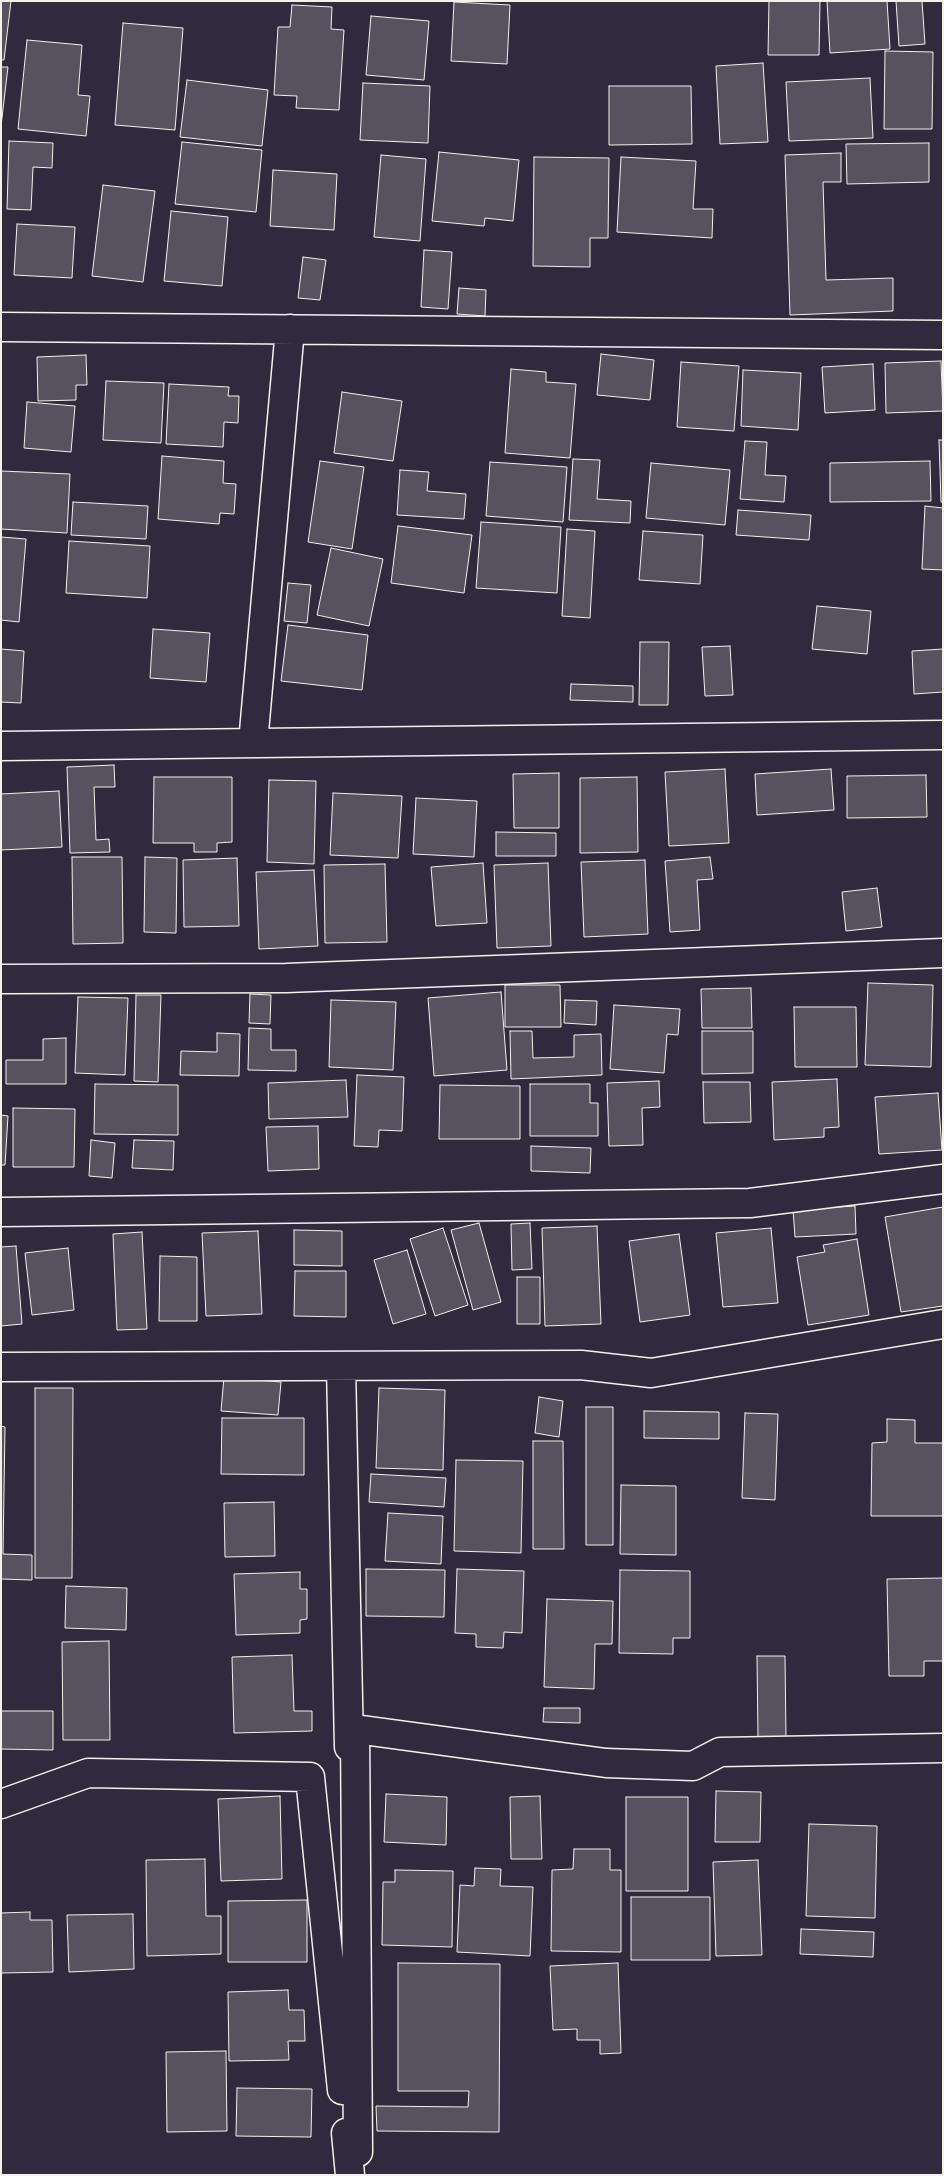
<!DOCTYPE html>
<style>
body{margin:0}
#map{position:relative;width:944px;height:2176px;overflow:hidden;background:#2f2a3d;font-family:"Patrick Hand",sans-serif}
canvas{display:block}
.frame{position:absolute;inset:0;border:2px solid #f4f1e8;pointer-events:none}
</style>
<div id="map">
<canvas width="944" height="2176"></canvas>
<div class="frame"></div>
</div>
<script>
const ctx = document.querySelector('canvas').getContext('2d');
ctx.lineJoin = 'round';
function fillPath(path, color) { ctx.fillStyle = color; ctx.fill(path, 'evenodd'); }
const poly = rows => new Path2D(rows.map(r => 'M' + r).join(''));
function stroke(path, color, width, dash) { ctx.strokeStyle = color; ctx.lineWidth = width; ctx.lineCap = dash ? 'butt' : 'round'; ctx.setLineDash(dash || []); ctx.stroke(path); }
const building = poly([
 [1,1,11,1,4,60,1,60,1,1],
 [769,1,820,1,819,55,768,55,769,1],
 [827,1,887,1,890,49,830,53,827,1],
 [896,1,922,1,925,44,899,46,896,1],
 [454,2,510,5,507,64,451,61,454,2],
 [292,5,332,7,331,29,344,30,339,110,296,108,297,96,274,95,278,27,290,27,292,5],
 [371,16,429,21,424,80,366,75,371,16],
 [123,23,183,28,175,130,115,125,123,23],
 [27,40,82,45,78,95,90,96,86,136,18,129,27,40],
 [885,51,933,52,932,129,884,129,885,51],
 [763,63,768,142,720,144,716,66,763,63],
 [1,67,8,67,1,126,1,67],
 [870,78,873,138,789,141,786,82,870,78],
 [187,80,268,90,262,146,180,137,187,80],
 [363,83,430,86,428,143,360,140,363,83],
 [609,86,691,86,692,144,609,145,609,86],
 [9,141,53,143,52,168,33,167,31,210,7,209,9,141],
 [182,142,262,150,256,212,175,204,182,142],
 [929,143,929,182,847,184,846,144,929,143],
 [439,152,519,160,513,221,485,218,484,226,432,221,439,152],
 [841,153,841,182,823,182,826,280,893,278,893,311,790,315,785,155,841,153],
 [381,155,426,159,420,241,374,237,381,155],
 [534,157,609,158,608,238,590,238,590,267,533,266,534,157],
 [621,157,696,161,693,209,713,209,712,238,617,232,621,157],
 [273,170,337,174,334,230,270,226,273,170],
 [103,185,155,191,143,282,92,276,103,185],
 [171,211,228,217,222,286,164,281,171,211],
 [17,224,75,227,72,278,14,275,17,224],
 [424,250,452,252,448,309,421,307,424,250],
 [303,257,326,260,320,300,298,298,303,257],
 [459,288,486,290,485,316,457,314,459,288],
 [601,354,654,360,650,400,597,395,601,354],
 [86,355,87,385,76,385,76,400,38,401,37,357,86,355],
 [941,361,943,411,886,413,885,363,941,361],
 [681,362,739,366,734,431,677,427,681,362],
 [873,364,875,410,825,413,822,367,873,364],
 [511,369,546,372,546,382,576,384,570,458,505,453,511,369],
 [743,370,801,373,798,430,741,426,743,370],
 [106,381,164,383,161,443,103,440,106,381],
 [169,384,229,387,228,396,239,396,238,423,224,422,223,447,166,444,169,384],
 [342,392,402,401,393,461,334,453,342,392],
 [27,402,75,406,71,452,24,448,27,402],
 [939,440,943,440,943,502,941,502,939,440],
 [745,441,767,442,765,475,786,476,784,502,740,499,745,441],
 [162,456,224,461,223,483,236,484,234,514,220,513,219,524,158,519,162,456],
 [573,459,600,460,597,499,631,501,630,523,569,520,573,459],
 [320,461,364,467,352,549,308,542,320,461],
 [930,461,931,501,830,502,830,463,930,461],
 [490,462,567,467,563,522,486,516,490,462],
 [651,463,730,470,725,525,646,518,651,463],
 [400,470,429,472,427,491,466,494,464,519,397,515,400,470],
 [1,471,70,474,67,533,1,529,1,471],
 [73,502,148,506,146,539,71,535,73,502],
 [925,506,943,508,943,570,922,569,925,506],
 [738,510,811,515,809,540,736,535,738,510],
 [481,522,561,527,557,593,476,588,481,522],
 [398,526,472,535,464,593,391,583,398,526],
 [567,529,595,531,590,618,562,616,567,529],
 [643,531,703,535,700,584,639,580,643,531],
 [1,537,26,539,19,622,1,620,1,537],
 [69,541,150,546,147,598,66,593,69,541],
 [331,548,383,559,369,626,317,615,331,548],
 [288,583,311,585,307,623,284,621,288,583],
 [817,606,871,611,867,654,812,649,817,606],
 [288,625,368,635,362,690,281,681,288,625],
 [153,629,210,633,206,682,150,678,153,629],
 [640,642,669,642,668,705,639,705,640,642],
 [730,646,733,695,705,696,702,647,730,646],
 [1,649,24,651,21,703,1,702,1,649],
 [943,649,943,692,914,694,912,651,943,649],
 [571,684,633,686,633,702,570,700,571,684],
 [114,765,115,787,94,787,96,840,109,839,110,852,70,853,67,767,114,765],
 [725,769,729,843,669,846,665,772,725,769],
 [831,769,834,810,757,815,755,774,831,769],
 [559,773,559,828,514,828,513,774,559,773],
 [926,775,927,817,847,818,847,776,926,775],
 [154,777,232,777,232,842,217,843,217,852,194,852,194,843,153,843,154,777],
 [637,777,638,852,580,853,580,778,637,777],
 [269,780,316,781,314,864,267,862,269,780],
 [59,791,62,847,1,850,1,794,59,791],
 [333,793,402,796,398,858,330,855,333,793],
 [416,798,477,801,474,857,413,854,416,798],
 [496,832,556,833,556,856,496,856,496,832],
 [72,857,122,857,123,943,73,944,72,857],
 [145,857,177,858,176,933,144,932,145,857],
 [710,857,713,879,697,880,700,930,670,932,665,861,710,857],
 [237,858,239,926,184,927,183,860,237,858],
 [645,860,648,934,584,937,581,862,645,860],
 [483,863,487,923,436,926,431,867,483,863],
 [548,863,551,946,497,948,494,865,548,863],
 [385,864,387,942,325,943,324,865,385,864],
 [314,870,318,946,259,949,256,872,314,870],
 [877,888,882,927,846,931,842,892,877,888],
 [868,983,933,985,931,1067,865,1065,868,983],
 [505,985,560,985,561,1027,505,1027,505,985],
 [751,988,752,1028,702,1028,701,989,751,988],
 [501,992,507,1070,434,1076,428,998,501,992],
 [250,994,271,995,270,1024,249,1023,250,994],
 [136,995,161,995,158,1082,134,1081,136,995],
 [78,997,128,998,125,1075,75,1073,78,997],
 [331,1000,396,1002,393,1070,329,1067,331,1000],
 [565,1000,597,1001,596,1025,564,1023,565,1000],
 [614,1005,680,1009,678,1035,667,1034,664,1073,610,1069,614,1005],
 [794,1007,856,1007,857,1067,795,1067,794,1007],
 [249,1028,271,1029,271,1050,296,1050,296,1071,248,1070,249,1028],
 [510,1031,532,1031,533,1058,574,1057,574,1035,601,1034,602,1075,511,1079,510,1031],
 [702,1031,753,1031,753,1073,702,1074,702,1031],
 [217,1033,240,1034,239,1076,180,1075,181,1051,217,1052,217,1033],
 [66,1038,66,1084,6,1084,6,1060,43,1060,43,1039,66,1038],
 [357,1075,404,1077,402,1131,379,1130,378,1147,354,1146,357,1075],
 [837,1079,839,1127,824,1128,824,1137,774,1140,772,1082,837,1079],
 [346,1080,348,1117,269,1119,268,1083,346,1080],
 [659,1081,660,1107,642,1108,643,1145,609,1146,607,1083,659,1081],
 [703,1082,750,1082,751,1122,704,1123,703,1082],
 [95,1084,178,1085,178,1135,94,1134,95,1084],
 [530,1084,590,1084,590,1103,598,1103,598,1136,530,1136,530,1084],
 [440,1085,520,1086,520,1139,439,1139,440,1085],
 [938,1093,942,1150,879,1154,875,1097,938,1093],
 [13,1108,75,1109,74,1167,13,1167,13,1108],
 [1,1115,8,1116,5,1165,1,1165,1,1115],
 [318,1126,319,1169,268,1171,266,1127,318,1126],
 [91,1140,115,1143,112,1178,89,1176,91,1140],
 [134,1140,174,1141,173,1170,132,1168,134,1140],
 [531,1146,591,1148,590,1173,531,1171,531,1146],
 [855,1206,856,1234,795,1237,793,1210,855,1206],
 [943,1207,943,1306,901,1312,885,1217,943,1207],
 [479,1223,501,1302,473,1310,451,1230,479,1223],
 [530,1223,532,1269,512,1270,511,1224,530,1223],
 [597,1226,601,1324,545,1326,542,1228,597,1226],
 [443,1228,468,1305,435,1316,410,1239,443,1228],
 [771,1228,778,1303,723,1307,716,1233,771,1228],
 [294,1230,342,1231,342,1266,294,1265,294,1230],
 [258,1231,262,1314,206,1316,202,1233,258,1231],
 [142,1232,147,1329,117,1330,113,1234,142,1232],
 [679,1234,690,1315,640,1322,629,1241,679,1234],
 [857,1239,869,1315,808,1325,797,1257,825,1252,823,1245,857,1239],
 [16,1246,22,1324,1,1326,1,1247,16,1246],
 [68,1248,74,1310,32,1315,25,1253,68,1248],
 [407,1250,426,1314,393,1324,374,1260,407,1250],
 [160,1256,197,1257,197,1321,159,1321,160,1256],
 [295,1271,346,1271,346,1317,294,1316,295,1271],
 [517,1277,540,1277,540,1324,517,1324,517,1277],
 [224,1377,281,1382,278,1415,221,1411,224,1377],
 [35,1388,73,1388,72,1578,35,1578,35,1388],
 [379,1388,445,1390,443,1470,376,1468,379,1388],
 [539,1397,563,1401,559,1437,535,1433,539,1397],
 [586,1407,613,1407,613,1545,586,1545,586,1407],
 [644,1411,719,1412,719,1439,644,1438,644,1411],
 [745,1413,778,1414,775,1500,742,1498,745,1413],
 [222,1418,304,1418,304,1475,221,1474,222,1418],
 [887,1419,915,1420,915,1443,943,1443,943,1516,871,1516,872,1443,887,1442,887,1419],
 [1,1426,5,1427,3,1554,32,1555,32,1580,1,1579,1,1426],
 [533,1441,563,1441,564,1549,533,1549,533,1441],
 [456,1460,523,1461,521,1553,454,1551,456,1460],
 [371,1474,446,1478,444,1507,369,1502,371,1474],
 [621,1485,676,1486,676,1555,620,1554,621,1485],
 [274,1502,275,1556,225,1557,224,1503,274,1502],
 [388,1513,443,1516,441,1564,385,1561,388,1513],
 [366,1569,445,1570,444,1617,366,1616,366,1569],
 [457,1569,524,1571,522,1633,504,1632,503,1648,476,1647,476,1634,455,1633,457,1569],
 [620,1570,690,1571,690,1638,673,1638,673,1654,619,1653,620,1570],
 [300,1572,300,1589,307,1589,307,1619,300,1620,300,1633,236,1635,234,1574,300,1572],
 [943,1578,943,1661,924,1661,924,1676,889,1676,887,1579,943,1578],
 [66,1586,127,1588,126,1630,65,1628,66,1586],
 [547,1599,613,1601,612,1644,595,1644,594,1689,544,1687,547,1599],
 [109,1641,110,1740,63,1740,62,1642,109,1641],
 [292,1655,294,1711,312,1711,312,1731,234,1733,232,1657,292,1655],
 [757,1656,785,1656,786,1738,758,1737,757,1656],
 [544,1708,580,1708,580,1723,543,1722,544,1708],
 [1,1711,53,1711,53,1750,1,1749,1,1711],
 [716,1791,761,1792,760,1842,715,1842,716,1791],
 [386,1794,447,1797,446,1845,384,1842,386,1794],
 [280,1796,282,1879,221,1881,218,1799,280,1796],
 [540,1796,542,1859,511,1859,510,1797,540,1796],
 [626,1797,688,1797,688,1891,626,1891,626,1797],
 [809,1824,877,1826,875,1918,806,1916,809,1824],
 [574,1849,610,1849,610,1870,621,1870,621,1952,551,1951,552,1870,573,1869,574,1849],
 [205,1859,206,1916,221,1916,221,1954,147,1956,146,1860,205,1859],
 [758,1860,762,1955,716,1956,713,1862,758,1860],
 [475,1868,501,1869,500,1886,533,1887,530,1956,457,1952,460,1885,474,1886,475,1868],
 [395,1870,453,1871,452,1947,382,1945,383,1882,395,1882,395,1870],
 [631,1897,710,1897,710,1960,631,1960,631,1897],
 [307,1900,307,1962,228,1962,228,1901,307,1900],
 [30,1912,30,1920,52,1920,53,1972,1,1973,1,1913,30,1912],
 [133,1914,134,1969,69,1972,67,1915,133,1914],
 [801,1929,874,1932,873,1957,800,1954,801,1929],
 [398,1963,500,1964,499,2132,377,2131,376,2106,468,2107,469,2091,398,2091,398,1963],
 [618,1963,621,2053,600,2054,600,2040,577,2040,577,2029,553,2030,550,1966,618,1963],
 [288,1990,289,2010,304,2010,305,2041,288,2041,289,2060,229,2061,228,1992,288,1990],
 [226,2051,227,2131,167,2132,166,2052,226,2051],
 [237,2088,312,2089,311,2137,236,2136,237,2088]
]);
fillPath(building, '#56525f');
stroke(building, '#f4f1e8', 1);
const minor = poly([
 [1,327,943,335],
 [253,743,290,329],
 [1,746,943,735],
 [1,979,286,978,943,953],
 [1,1212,750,1203,943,1179],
 [341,1366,349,1747],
 [1,1367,581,1365,651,1373,943,1324],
 [1,1804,88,1773,310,1777,342,2090],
 [346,2133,350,2175],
 [358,2152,355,1729,606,1763,693,1766,720,1752,943,1748]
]);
stroke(minor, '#f4f1e8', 31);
stroke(minor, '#2f2a3d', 28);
</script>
